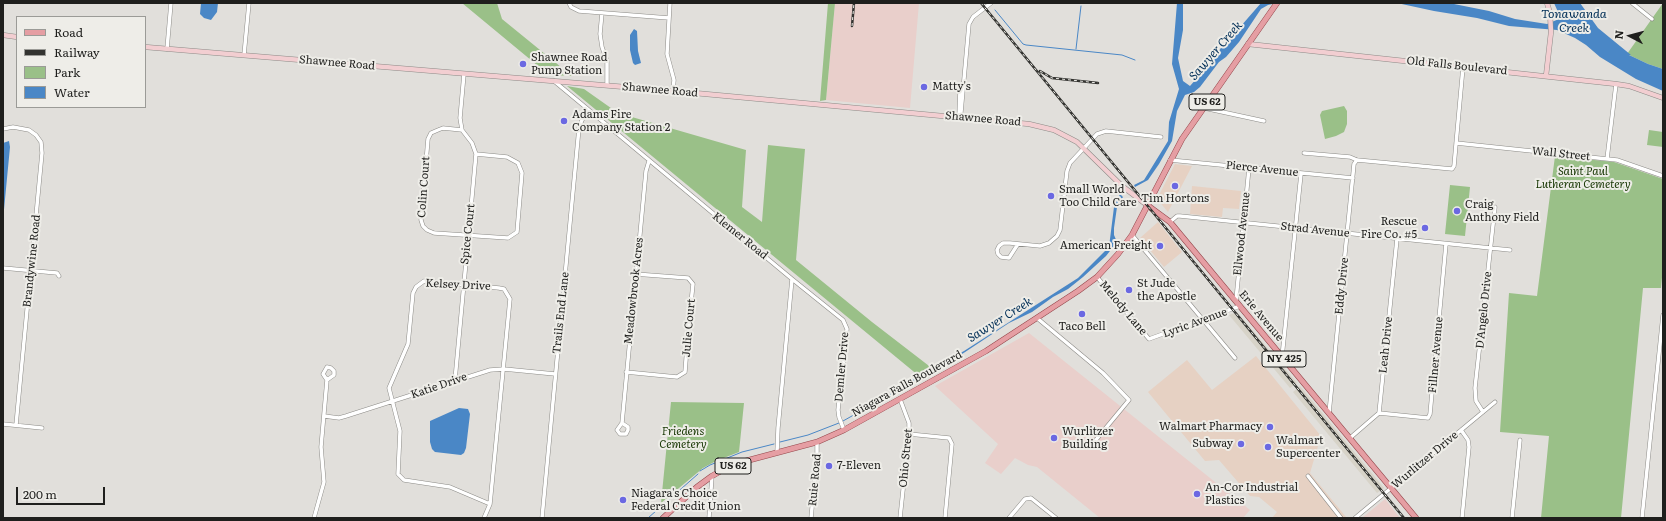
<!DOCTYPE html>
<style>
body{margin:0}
#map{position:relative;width:1666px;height:521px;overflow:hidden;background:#e1dfdb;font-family:Literata,serif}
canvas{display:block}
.frame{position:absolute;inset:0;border:4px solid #1f1f1d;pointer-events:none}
.legend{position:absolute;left:16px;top:16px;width:130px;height:92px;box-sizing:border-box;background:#eeede8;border:1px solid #9b9b97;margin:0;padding:5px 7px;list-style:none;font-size:12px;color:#1f1f1d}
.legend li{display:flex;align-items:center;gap:8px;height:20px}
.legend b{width:20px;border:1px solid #9b9b97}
.north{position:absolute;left:1610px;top:16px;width:40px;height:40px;-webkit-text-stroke:3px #eeede8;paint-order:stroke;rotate:276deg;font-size:11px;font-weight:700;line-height:16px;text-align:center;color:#1f1f1d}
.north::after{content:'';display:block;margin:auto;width:14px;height:18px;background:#1f1f1d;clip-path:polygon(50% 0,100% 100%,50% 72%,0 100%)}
.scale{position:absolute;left:16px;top:487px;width:89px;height:18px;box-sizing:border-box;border:2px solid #1f1f1d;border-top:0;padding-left:5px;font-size:12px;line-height:14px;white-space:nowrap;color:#1f1f1d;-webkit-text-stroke:3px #eeede8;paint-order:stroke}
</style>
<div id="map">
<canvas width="1666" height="521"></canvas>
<div class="frame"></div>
<ul class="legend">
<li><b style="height:5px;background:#e59ea3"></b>Road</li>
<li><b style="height:5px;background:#333330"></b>Railway</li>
<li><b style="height:11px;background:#9ac088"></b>Park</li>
<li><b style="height:11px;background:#4a87c6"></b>Water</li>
</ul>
<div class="north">N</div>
<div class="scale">200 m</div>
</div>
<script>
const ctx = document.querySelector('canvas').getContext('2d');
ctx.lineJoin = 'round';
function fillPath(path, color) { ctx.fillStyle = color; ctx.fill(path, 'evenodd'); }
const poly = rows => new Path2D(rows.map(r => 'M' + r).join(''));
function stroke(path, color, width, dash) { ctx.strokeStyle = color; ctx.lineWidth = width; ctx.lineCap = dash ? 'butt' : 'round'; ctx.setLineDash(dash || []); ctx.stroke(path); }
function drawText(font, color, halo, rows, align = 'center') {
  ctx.font = font + ' Literata,serif'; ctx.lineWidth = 4; ctx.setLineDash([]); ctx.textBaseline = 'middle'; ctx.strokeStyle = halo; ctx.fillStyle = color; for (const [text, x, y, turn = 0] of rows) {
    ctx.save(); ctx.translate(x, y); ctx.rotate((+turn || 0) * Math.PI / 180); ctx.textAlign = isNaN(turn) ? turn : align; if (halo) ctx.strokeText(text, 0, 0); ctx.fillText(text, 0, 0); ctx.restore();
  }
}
fillPath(poly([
 [1175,164,1192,166,1168,212,1157,199],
 [1192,186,1241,191,1239,209,1223,208,1222,217,1190,214],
 [1158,222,1182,252,1164,267,1140,238],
 [1256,356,1321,436,1310,473,1346,517,1345,518,1272,518,1277,512,1259,497,1250,496,1219,460,1205,461,1148,392,1187,360,1212,390]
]), '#e6d1c3');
fillPath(poly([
 [835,3,919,3,910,108,826,100],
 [1029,333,1250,510,1243,518,1100,518,1037,467,1028,465,1015,458,1001,474,985,463,998,444,935,386],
 [1385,499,1400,518,1362,518]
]), '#e9cfcb');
fillPath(poly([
 [1237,312,1297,383,1290,388,1229,315],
 [1300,386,1384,488,1377,493,1293,392]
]), '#d7d3c8');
fillPath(poly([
 [462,3,497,3,502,19,572,76,549,75],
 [828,3,835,3,826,100,820,101],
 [1663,3,1663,69,1648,64,1627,54],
 [567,86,584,89,618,113,746,150,742,207,762,222,768,145,805,149,796,260,872,322,933,369,919,376],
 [1344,106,1347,111,1347,124,1344,132,1336,136,1325,139,1320,115,1322,111],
 [1649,130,1663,132,1663,147,1647,145],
 [1555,156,1614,162,1663,179,1663,267,1661,288,1643,288,1621,518,1541,518,1549,436,1500,432,1509,293,1537,296],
 [1450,185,1470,187,1465,236,1445,234],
 [671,402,744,403,739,452,716,461,703,468,661,503]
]), '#9ac088');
fillPath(poly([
 [201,3,218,3,217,12,211,20,204,18,200,14],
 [1177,3,1183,3,1183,30,1178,58,1183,81,1190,86,1212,61,1225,42,1234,34,1261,3,1277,3,1268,5,1261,9,1239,42,1226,57,1219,62,1200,87,1194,92,1185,95,1177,111,1172,141,1159,164,1148,180,1135,187,1134,185,1144,180,1168,141,1169,122,1179,89,1172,64],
 [1397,3,1449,3,1489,11,1515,19,1547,24,1559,19,1558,12,1554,3,1580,3,1598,28,1631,55,1629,55,1648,64,1663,69,1663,91,1636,79,1600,57,1586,45,1575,38,1557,30,1509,26,1477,18,1434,11],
 [634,29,637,31,638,51,641,63,635,65,633,63,630,50,630,35],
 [9,141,10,147,3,220,3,143],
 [1120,194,1123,197,1117,207,1114,228,1114,235,1117,242,1106,256,1083,277,1068,289,1053,297,1032,312,1009,323,950,362,909,385,907,382,964,351,1078,278,1109,247,1114,207],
 [459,408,468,409,470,414,466,448,464,453,461,455,435,452,432,449,430,442,430,421]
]), '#4a87c6');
stroke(poly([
 [995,10,1023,44,1026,45,1122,55,1135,60],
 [1076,49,1081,6],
 [843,421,909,384],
 [780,442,808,435,839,423],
 [700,471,710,465,742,452,774,444],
 [648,518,698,474]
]), '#4a87c6', 1);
const street = poly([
 [569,3,571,7,579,11,669,18],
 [670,3,667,54,674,80,673,91],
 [1632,3,1652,19],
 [602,13,600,34,602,47,607,61,607,85],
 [167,49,171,3],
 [244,55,249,3],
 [554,81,792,279,778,428,777,453],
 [1204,108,1264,121],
 [959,116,960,90,962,86],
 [959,117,961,112,969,24,973,17,991,3],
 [3,129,13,127,29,130,36,135,41,142,42,153,16,425],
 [462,130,443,128,438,130,431,133,428,139,421,220,423,226,427,230,434,233,508,238,517,232,522,173,518,163,507,157,476,154],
 [1456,143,1617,160,1663,176],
 [1304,153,1350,157,1357,160,1452,169,1454,166,1463,67],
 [1607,159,1616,84],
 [1170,160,1353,178],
 [1170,222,1177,216,1180,216,1510,250],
 [1132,235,1235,358],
 [1018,244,1009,258,1001,257,998,254,997,250,999,246,1003,243,1010,243,1040,246,1049,243,1057,236,1060,230,1067,171,1070,163,1097,134,1106,131,1161,137],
 [3,268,57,273,59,276],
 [1097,277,1149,339,1240,306],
 [792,279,843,320,847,329,838,410,839,417,844,430],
 [1236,300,1249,168],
 [1037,318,1103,373,1129,400,1095,441],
 [1282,357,1301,174],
 [626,372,677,377,685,372,689,322,693,284,688,278,635,274],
 [455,380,476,154,472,143,462,130,460,118,464,74],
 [900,399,909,423,909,434,900,518],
 [1483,412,1476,401,1475,388,1495,207],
 [1329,413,1354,164,1357,160],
 [1379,413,1428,418,1430,414,1446,244],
 [324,416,339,418,346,416,490,370,504,369,555,374],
 [622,423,628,427,628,430,626,434,620,434,617,430,622,423,646,171,649,161],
 [3,424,42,428],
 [1461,430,1468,440,1469,447,1462,518],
 [909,434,949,438,952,444,945,518],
 [1350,438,1379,413,1397,239],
 [1308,476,1341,518],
 [314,518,324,482,321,447,327,380,323,374,327,367,331,368,334,371,334,375,327,380],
 [484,518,490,504,510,299,504,289,499,288,424,281,416,287,413,293,408,344,389,388,400,431,398,474,404,480,450,487,490,504],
 [542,518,579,128,582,120,588,110],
 [709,518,712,476],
 [811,518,817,456,817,442],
 [1009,518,1025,499,1031,498,1056,518],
 [1355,518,1495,402],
 [1512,518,1520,440],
 [1642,518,1663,315]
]);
const secondary = poly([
 [3,35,17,37],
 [1248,44,1616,84,1629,86,1663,98],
 [145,47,673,91,1029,124,1054,130,1077,142,1122,186,1147,205],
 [1546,76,1551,32,1550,13,1547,3]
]);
const primary = poly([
 [1147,205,1170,222,1416,518],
 [663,518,697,487,712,476,726,468,742,462,817,442,844,430,986,351,1078,291,1097,277,1118,254,1132,235,1182,139,1277,3]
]);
stroke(street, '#8c8b87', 4.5);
stroke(secondary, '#8c8b87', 5.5);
stroke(primary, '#95474c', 6);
stroke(street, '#fff', 3.5);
stroke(secondary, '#f2ced1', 4.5);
stroke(primary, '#e59ea3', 5);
const rail = poly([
 [981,3,1404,518],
 [852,26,854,3],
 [1040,71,1052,78,1098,83]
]);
stroke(rail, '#333330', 2.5);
stroke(rail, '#eeede8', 1, [3]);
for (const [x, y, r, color] of [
 [523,64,4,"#6b68e2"],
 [924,87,4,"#6b68e2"],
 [564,121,4,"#6b68e2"],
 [1175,186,4,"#6b68e2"],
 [1051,196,4,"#6b68e2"],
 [1457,211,4,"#6b68e2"],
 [1425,228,4,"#6b68e2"],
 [1160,246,4,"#6b68e2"],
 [1129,290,4,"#6b68e2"],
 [1082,314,4,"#6b68e2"],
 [1270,427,4,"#6b68e2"],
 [1054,438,4,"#6b68e2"],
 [1241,444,4,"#6b68e2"],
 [1268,447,4,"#6b68e2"],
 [829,466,4,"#6b68e2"],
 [1197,494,4,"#6b68e2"],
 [623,500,4,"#6b68e2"]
]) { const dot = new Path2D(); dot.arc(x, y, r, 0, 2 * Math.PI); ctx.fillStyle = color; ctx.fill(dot); stroke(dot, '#eeede8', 1.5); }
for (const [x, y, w] of [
 [1207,102,36],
 [1284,359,44],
 [733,466,36]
]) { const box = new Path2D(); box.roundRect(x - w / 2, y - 8, w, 16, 3); ctx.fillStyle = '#eeede8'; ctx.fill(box); stroke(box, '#1f1f1d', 1); }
drawText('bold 10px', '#1f1f1d', null, [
 ["US 62",1207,102],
 ["NY 425",1284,359],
 ["US 62",733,466]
]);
drawText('11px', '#1f1f1d', '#eeede8', [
 ["Shawnee Road",531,58],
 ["Pump Station",531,71],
 ["Matty's",932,87],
 ["Adams Fire",572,115],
 ["Company Station 2",572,128],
 ["Small World",1059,190],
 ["Too Child Care",1059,203],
 ["Tim Hortons",1175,199,"center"],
 ["Craig",1465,205],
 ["Anthony Field",1465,218],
 ["Rescue",1417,222,"right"],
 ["Fire Co. #5",1417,235,"right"],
 ["American Freight",1152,246,"right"],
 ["St Jude",1137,284],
 ["the Apostle",1137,297],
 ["Taco Bell",1082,327,"center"],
 ["Walmart Pharmacy",1262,427,"right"],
 ["Wurlitzer",1062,432],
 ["Building",1062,445],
 ["Walmart",1276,441],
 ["Supercenter",1276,454],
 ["Subway",1233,444,"right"],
 ["7-Eleven",837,466],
 ["An-Cor Industrial",1205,488],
 ["Plastics",1205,501],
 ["Niagara's Choice",631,494],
 ["Federal Credit Union",631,507]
], 'left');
drawText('11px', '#1f1f1d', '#eeede8', [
 ["Shawnee Road",337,63,5],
 ["Old Falls Boulevard",1457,66,6],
 ["Shawnee Road",660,90,5],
 ["Shawnee Road",983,119,5],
 ["Wall Street",1561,154,6],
 ["Pierce Avenue",1262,169,6],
 ["Colin Court",424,187,-86],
 ["Strad Avenue",1315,230,6],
 ["Spice Court",468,234,-84],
 ["Ellwood Avenue",1242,234,-84],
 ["Klemer Road",740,236,39],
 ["Brandywine Road",32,261,-84],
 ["Kelsey Drive",458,285,3],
 ["Eddy Drive",1342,286,-84],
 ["Meadowbrook Acres",634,291,-84],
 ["Melody Lane",1123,308,50],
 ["D'Angelo Drive",1484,310,-84],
 ["Trails End Lane",561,313,-84],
 ["Erie Avenue",1261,316,50],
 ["Lyric Avenue",1195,323,-20],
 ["Julie Court",689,328,-85],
 ["Leah Drive",1386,345,-84],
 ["Fillner Avenue",1436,355,-85],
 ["Demler Drive",842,367,-85],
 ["Niagara Falls Boulevard",907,384,-29],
 ["Katie Drive",439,386,-19],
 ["Ohio Street",906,458,-85],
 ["Wurlitzer Drive",1425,460,-40],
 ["Ruie Road",815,480,-85]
]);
drawText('italic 11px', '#153500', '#eeede8', [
 ["Saint Paul",1583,172],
 ["Lutheran Cemetery",1583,185],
 ["Friedens",683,432],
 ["Cemetery",683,445]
]);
drawText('italic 12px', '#002e56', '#eeede8', [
 ["Tonawanda",1574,14],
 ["Creek",1574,28],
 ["Sawyer Creek",1216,51,-49],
 ["Sawyer Creek",1000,320,-32]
]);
</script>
